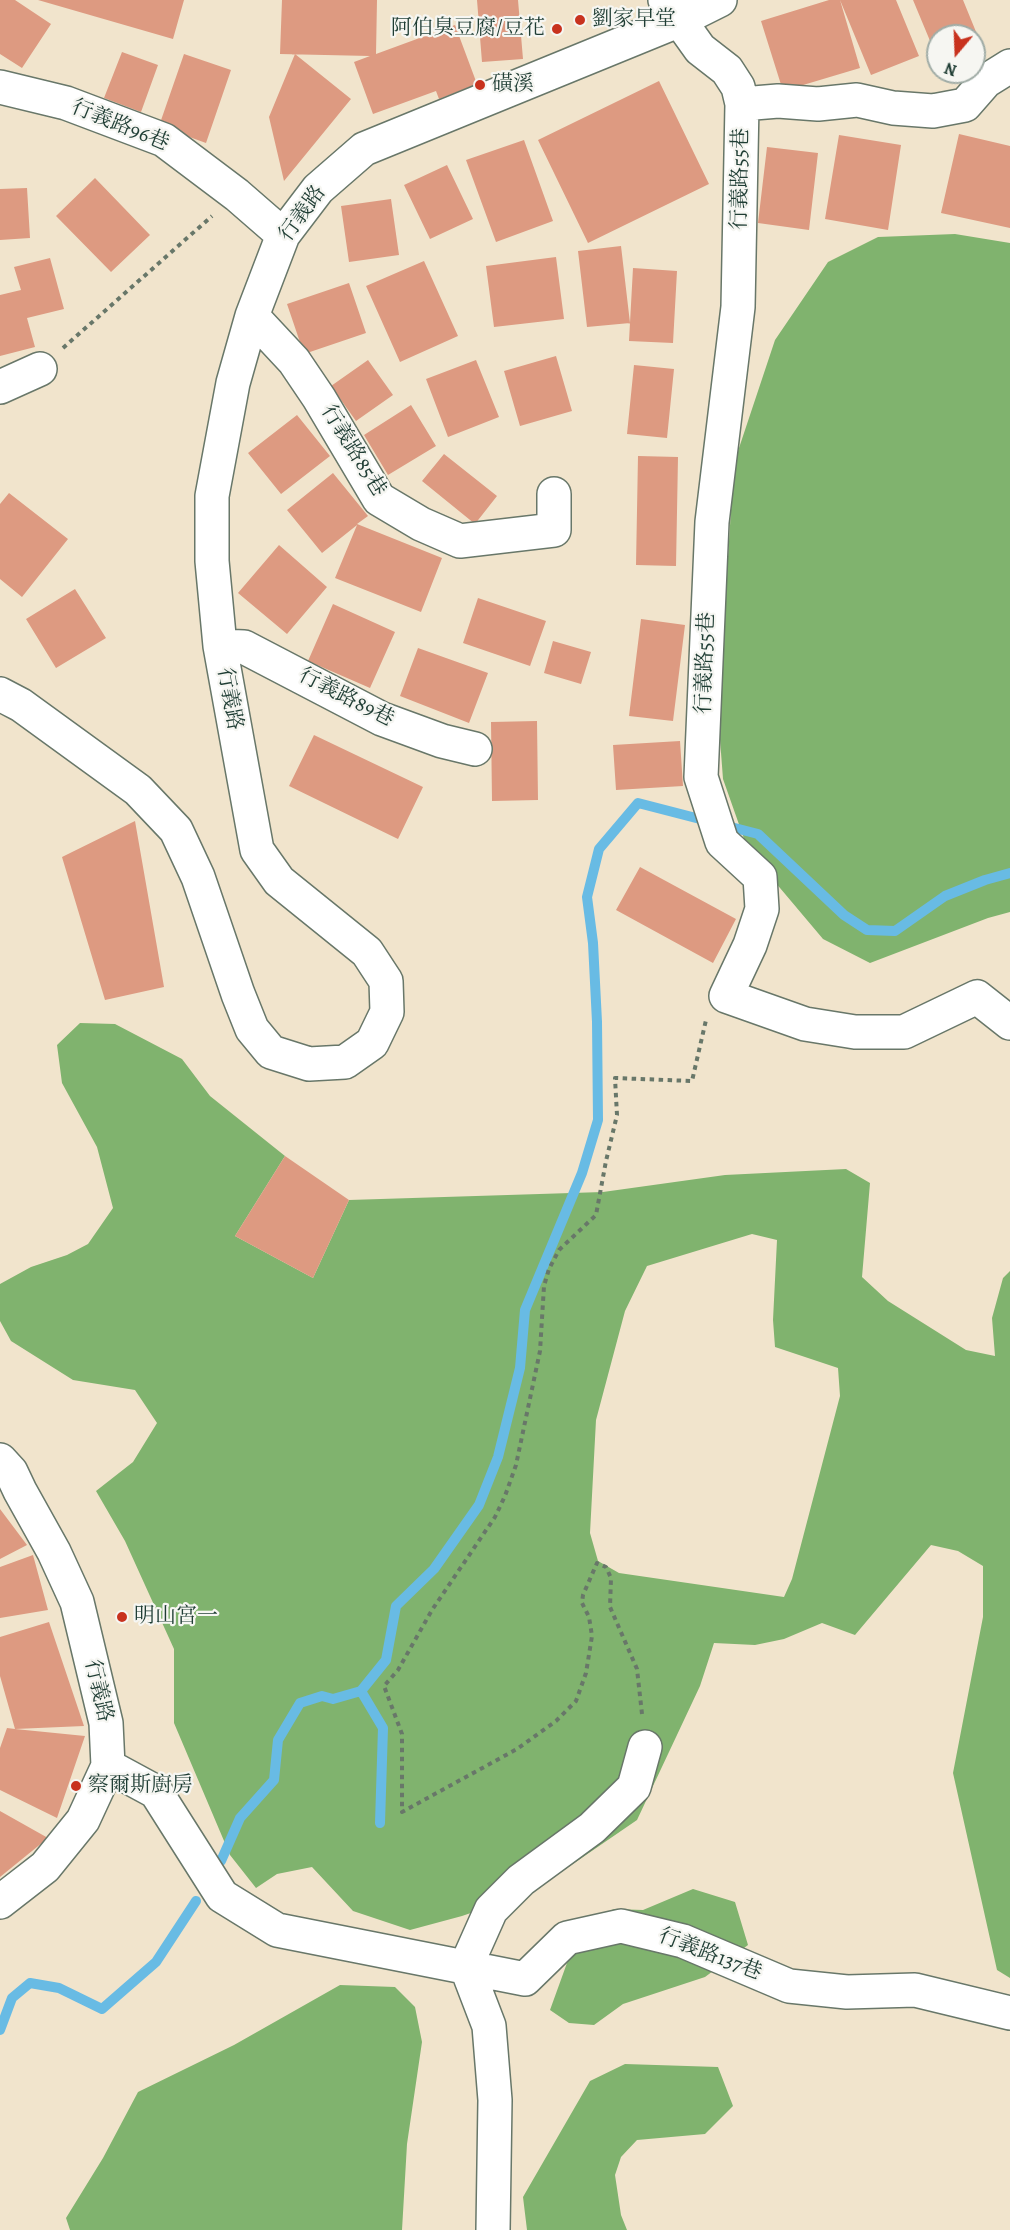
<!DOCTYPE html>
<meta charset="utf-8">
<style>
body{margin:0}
#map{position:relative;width:1010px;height:2230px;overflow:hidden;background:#f1e4cc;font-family:Alegreya,serif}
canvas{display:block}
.north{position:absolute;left:926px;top:24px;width:60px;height:60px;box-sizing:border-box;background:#f6f6f2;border:2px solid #a0aca6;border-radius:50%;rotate:199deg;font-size:16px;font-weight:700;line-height:24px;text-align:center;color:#1f3d34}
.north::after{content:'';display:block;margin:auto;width:21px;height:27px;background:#c8321e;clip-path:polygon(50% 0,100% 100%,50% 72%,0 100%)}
</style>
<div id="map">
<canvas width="1010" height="2230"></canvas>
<div class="north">N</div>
</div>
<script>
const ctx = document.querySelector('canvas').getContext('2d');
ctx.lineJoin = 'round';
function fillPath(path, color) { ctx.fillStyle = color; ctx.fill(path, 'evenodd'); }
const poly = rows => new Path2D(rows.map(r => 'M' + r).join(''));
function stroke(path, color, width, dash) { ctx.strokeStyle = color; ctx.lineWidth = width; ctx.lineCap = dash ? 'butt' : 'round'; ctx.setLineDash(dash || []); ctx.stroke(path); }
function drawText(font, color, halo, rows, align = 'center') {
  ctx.font = font + ' Alegreya,"Noto Serif TC",serif'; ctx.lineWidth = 4.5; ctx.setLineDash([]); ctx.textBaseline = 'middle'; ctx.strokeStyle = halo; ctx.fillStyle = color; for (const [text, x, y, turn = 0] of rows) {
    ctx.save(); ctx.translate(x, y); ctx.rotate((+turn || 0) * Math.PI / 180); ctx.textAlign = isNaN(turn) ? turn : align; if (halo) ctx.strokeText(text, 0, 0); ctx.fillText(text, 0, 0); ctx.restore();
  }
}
fillPath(poly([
 [955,234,1010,243,1010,912,988,918,870,963,823,939,748,850,723,779,718,713,734,463,775,340,828,262,878,237],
 [80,1023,115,1024,182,1059,210,1096,285,1156,235,1236,313,1278,349,1200,603,1192,725,1175,846,1169,870,1183,862,1277,888,1301,966,1350,995,1356,992,1318,1003,1278,1010,1271,1010,1978,997,1970,953,1773,983,1617,983,1566,958,1551,931,1545,855,1635,822,1623,784,1639,755,1645,714,1643,700,1686,637,1820,532,1892,462,1916,410,1930,353,1911,312,1867,277,1874,256,1888,230,1855,174,1723,174,1649,125,1541,96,1491,133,1462,157,1423,135,1390,73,1380,11,1341,0,1321,0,1284,31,1267,67,1255,88,1244,113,1208,97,1147,62,1083,57,1045],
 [752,1234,777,1240,773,1320,775,1347,838,1368,840,1396,792,1579,784,1597,619,1573,598,1561,590,1533,596,1420,625,1311,647,1266],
 [693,1889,735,1902,748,1945,705,1977,623,2004,594,2025,569,2023,550,2010,567,1963,588,1921,614,1909,643,1910],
 [340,1985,395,1987,415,2007,422,2042,407,2144,402,2230,70,2230,66,2218,103,2158,138,2092,234,2045],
 [625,2064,718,2067,733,2106,705,2134,637,2140,621,2157,615,2175,621,2215,627,2230,527,2230,523,2197,590,2081]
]), '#80b36e');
stroke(poly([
 [361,1691,383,1728,380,1823],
 [221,1861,240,1818,274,1780,278,1740,300,1703,322,1696,333,1699,361,1691,386,1660,396,1606,434,1569,479,1505,498,1457,520,1368,525,1310,582,1173,598,1120,597,1022,593,943,587,897,599,849,638,803,758,834,844,915,867,930,895,931,945,896,985,880,1010,873],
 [0,2030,12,1998,30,1983,59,1988,102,2009,156,1962,196,1901]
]), '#68bbe4', 10);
fillPath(poly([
 [0,0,15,0,51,24,22,68,0,54],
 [38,0,184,0,173,39],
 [282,0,377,0,376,54,455,25,477,84,439,99,436,91,373,114,354,62,370,56,280,54],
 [477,0,518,0,523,59,482,62],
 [829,0,840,0,860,68,783,91,761,21],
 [840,0,896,0,919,56,871,75],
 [913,0,963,0,981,44,974,47,974,36,938,36,938,60],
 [122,52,158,65,141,112,104,98],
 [184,54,231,70,206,143,159,126],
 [295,54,351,99,284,181,269,117],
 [659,81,709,184,588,243,538,140],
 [959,134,1010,146,1010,228,941,213],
 [839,135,901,145,888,230,825,219],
 [524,140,553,221,496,242,466,160],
 [767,147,818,153,809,230,758,223],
 [447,165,473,219,430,239,404,185],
 [95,178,150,235,111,272,56,216],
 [27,188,30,238,0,240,0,189],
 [391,199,399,255,349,262,341,206],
 [621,246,630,323,587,327,578,251],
 [556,257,564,319,494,327,486,266],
 [50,258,64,309,27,318,35,347,0,356,0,295,21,290,14,267],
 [424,261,458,336,400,362,366,286],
 [633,268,677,271,673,343,629,341],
 [349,283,366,333,304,354,287,304],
 [556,356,572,411,520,426,504,371],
 [368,360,393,395,356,421,331,386],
 [476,360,499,417,448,437,426,379],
 [634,365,674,369,667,438,627,434],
 [411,405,436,446,388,475,364,435],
 [297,415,330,456,281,494,248,453],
 [444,454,497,496,475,524,422,481],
 [638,456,678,457,676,566,636,565],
 [333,473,368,516,357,524,442,558,421,612,335,578,357,525,322,553,287,510],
 [9,493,68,539,22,597,0,579,0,504],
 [279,545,327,587,287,634,238,593],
 [75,589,106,638,56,668,26,619],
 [478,598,546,621,530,666,463,643],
 [333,604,395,632,370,688,308,661],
 [641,619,685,625,673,721,629,716],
 [553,641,591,652,581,684,544,673],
 [418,648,488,673,469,723,400,696],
 [537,721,538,800,492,801,491,722],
 [314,735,423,787,398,839,289,786],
 [680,741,683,786,616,790,613,745],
 [135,821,164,987,105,1000,62,857],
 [640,867,736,919,713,963,616,910],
 [285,1156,349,1200,313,1278,235,1236],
 [0,1509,27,1545,0,1559],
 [33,1555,48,1610,0,1618,0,1567],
 [49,1622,84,1726,15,1729,85,1736,57,1818,0,1790,0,1748,7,1728,15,1729,0,1676,0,1637],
 [0,1811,48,1838,0,1877]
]), '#dd9a81');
const minor = poly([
 [665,0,700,49,727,70,738,87,742,104,738,307,712,522,701,777,722,842,760,877,762,909,750,945,726,996,805,1024,855,1032,904,1032,977,997,1010,1023],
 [0,87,66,103,164,140,237,195,283,235],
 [742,104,778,101,818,104,857,100,893,108,933,111,965,105,986,81,1010,66],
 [252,316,294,361,319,398,379,499,421,524,460,541,554,530,554,494],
 [0,387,40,369],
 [220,646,244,647,382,719,442,741,475,749],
 [0,694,21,705,138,790,176,830,198,877,238,994,252,1029,271,1052,309,1064,345,1062,372,1043,387,1012,386,981,367,952,279,881,257,850,220,646,212,561,212,496,233,383,252,316,283,235,318,189,364,149,680,20,720,0],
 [0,1460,11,1472,20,1491,54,1552,77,1602,106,1723,108,1766,83,1820,45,1867,0,1902],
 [108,1766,156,1792,222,1896,277,1930,525,1979,567,1938,621,1926,683,1941,789,1986,847,1992,915,1990,1010,2013],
 [493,2230,495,2100,489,2026,466,1966,491,1910,521,1880,592,1828,634,1787,645,1747]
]);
stroke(minor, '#687769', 36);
stroke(poly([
 [63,348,212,216],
 [642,1714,637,1669,610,1607,611,1578,606,1567,597,1563,583,1595,582,1603,589,1617,592,1636,586,1673,576,1701,556,1721,517,1749,402,1812,402,1734,384,1686,398,1670,432,1610,495,1517,505,1496,516,1465,540,1351,544,1286,549,1269,559,1250,596,1215,606,1161,617,1115,615,1078,692,1081,706,1020]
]), '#687769', 4, [4.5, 4.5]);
stroke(minor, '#fff', 33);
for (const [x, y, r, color] of [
 [580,20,6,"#c8321e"],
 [557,29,6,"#c8321e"],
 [480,85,6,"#c8321e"],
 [122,1617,6,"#c8321e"],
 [76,1786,6,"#c8321e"]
]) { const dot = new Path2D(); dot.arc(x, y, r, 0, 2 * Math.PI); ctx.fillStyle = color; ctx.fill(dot); stroke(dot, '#f6f6f2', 2); }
drawText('21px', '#1f3d34', '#f6f6f2', [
 ["劉家早堂",592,20],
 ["阿伯臭豆腐/豆花",545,29,"right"],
 ["磺溪",492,85],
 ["明山宮一",134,1617],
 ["察爾斯廚房",88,1786]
], 'left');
drawText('21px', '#1f3d34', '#f6f6f2', [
 ["行義路96巷",120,126,22],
 ["行義路55巷",741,179,-89],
 ["行義路",303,214,-54],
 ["行義路85巷",353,451,58],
 ["行義路55巷",706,663,-88],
 ["行義路89巷",346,698,27],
 ["行義路",229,699,80],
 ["行義路",98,1691,77],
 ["行義路137巷",710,1955,21]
]);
</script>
